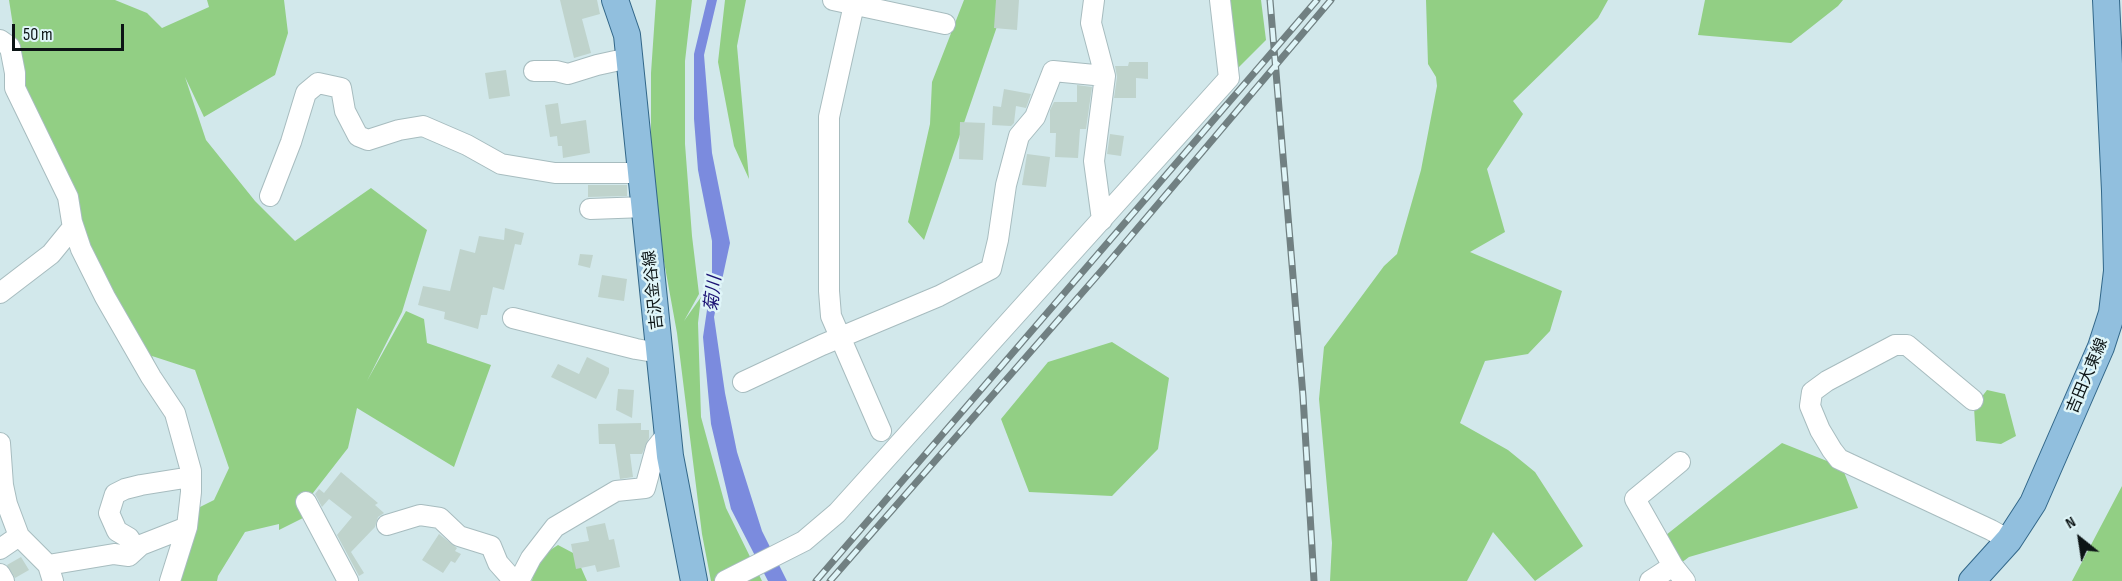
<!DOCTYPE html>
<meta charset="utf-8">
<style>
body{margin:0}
#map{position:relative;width:2122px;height:581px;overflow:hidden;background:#d2e8eb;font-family:"Sofia Sans Condensed",sans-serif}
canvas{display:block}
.north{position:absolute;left:2050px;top:509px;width:60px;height:60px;-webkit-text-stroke:4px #dff5f8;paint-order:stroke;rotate:330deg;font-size:16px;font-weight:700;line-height:24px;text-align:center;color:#0c1415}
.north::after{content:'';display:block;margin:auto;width:21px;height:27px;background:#0c1415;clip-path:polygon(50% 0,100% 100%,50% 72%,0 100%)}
.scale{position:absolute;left:12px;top:24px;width:112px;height:27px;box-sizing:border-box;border:3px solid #0c1415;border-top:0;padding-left:8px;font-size:18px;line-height:21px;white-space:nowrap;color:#0c1415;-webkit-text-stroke:4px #dff5f8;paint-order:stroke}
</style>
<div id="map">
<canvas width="2122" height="581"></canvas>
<div class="north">N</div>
<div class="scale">50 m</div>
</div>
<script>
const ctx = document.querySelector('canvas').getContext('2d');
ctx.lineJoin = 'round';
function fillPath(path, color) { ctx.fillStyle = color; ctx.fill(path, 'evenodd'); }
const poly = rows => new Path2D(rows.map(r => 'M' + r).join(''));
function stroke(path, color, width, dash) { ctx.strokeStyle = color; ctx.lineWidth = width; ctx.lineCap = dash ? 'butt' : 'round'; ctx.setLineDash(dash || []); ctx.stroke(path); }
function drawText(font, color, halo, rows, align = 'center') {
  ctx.font = font + ' "Sofia Sans Condensed","Noto Sans JP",sans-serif'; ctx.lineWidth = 5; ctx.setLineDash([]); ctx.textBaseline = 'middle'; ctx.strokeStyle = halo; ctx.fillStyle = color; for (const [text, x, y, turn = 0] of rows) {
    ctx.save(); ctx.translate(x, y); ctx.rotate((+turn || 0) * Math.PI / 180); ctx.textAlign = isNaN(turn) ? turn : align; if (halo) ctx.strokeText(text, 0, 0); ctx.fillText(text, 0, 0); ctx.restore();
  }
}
fillPath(poly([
 [9,0,115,0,147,13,162,28,209,7,207,0,284,0,288,33,275,75,204,117,185,77,206,140,255,201,295,241,371,188,427,230,402,312,367,381,406,311,424,319,427,343,491,365,454,467,357,408,348,448,306,502,307,516,279,530,279,524,245,532,218,576,217,581,165,581,194,510,214,500,229,468,195,370,152,356,164,387,154,396,1,55,14,32],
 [656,0,692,0,685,61,685,144,692,236,699,294,684,321,701,297,698,323,701,417,726,508,762,581,711,581,702,534,677,333,651,190,651,73],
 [725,0,746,0,737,46,749,179,734,146,718,62],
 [964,0,1006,0,924,240,908,222,930,124,932,82],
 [1227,0,1261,0,1266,40,1234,72],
 [1426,0,1608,0,1598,18,1513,101,1523,114,1487,169,1505,232,1470,252,1562,291,1550,331,1528,354,1485,361,1460,423,1508,450,1535,472,1583,546,1535,581,1493,532,1467,581,1330,581,1332,543,1319,399,1324,347,1384,266,1397,254,1421,170,1437,86,1436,77,1428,64],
 [1705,0,1843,0,1838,6,1791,43,1698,35],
 [1112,342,1169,378,1158,449,1112,496,1029,492,1001,419,1048,362],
 [1987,390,2005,394,2016,436,2001,444,1976,441,1974,407],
 [1782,443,1842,467,1858,508,1689,557,1677,566,1661,539],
 [2122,486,2122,581,2072,581],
 [558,545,575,554,587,581,532,581,534,568,544,554]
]), '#92cf84');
fillPath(poly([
 [707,0,717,0,704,55,712,153,730,243,714,317,725,393,737,452,762,531,787,581,768,581,731,509,711,424,703,337,712,276,712,241,698,170,694,119,694,54]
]), '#7b8bde');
fillPath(poly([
 [560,0,597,0,600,14,582,19,591,53,574,58],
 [996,0,1019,0,1017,30,994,28],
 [1129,62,1148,62,1148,79,1136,78,1136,98,1114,98,1117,77,1115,66,1128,66],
 [506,70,510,96,489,99,485,73],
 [1077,85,1092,87,1086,129,1080,129,1078,158,1055,157,1056,133,1050,133,1050,110,1054,102,1077,102],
 [1004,89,1031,94,1026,108,1016,106,1014,123,1011,126,992,125,993,106,1001,107],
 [558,103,561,124,586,120,590,153,563,158,562,146,558,146,557,136,550,137,545,105],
 [960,122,985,123,983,160,959,159],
 [1110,134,1124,136,1121,156,1107,154],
 [1027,154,1050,157,1046,187,1022,185],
 [588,185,627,185,627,196,588,197],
 [505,228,524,233,521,245,515,244,504,290,493,287,487,315,481,315,478,329,444,319,445,312,418,305,423,286,450,291,460,249,475,253,479,236,504,240],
 [580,254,593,255,590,268,578,265],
 [602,275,627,279,624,301,598,297],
 [587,357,609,368,609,373,596,399,551,377,558,364,579,374],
 [618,389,634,390,632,418,616,410],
 [641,423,641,430,649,430,649,438,642,454,630,454,633,477,620,479,615,444,599,444,598,424],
 [341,472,378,503,375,505,384,513,378,517,375,527,351,552,364,573,359,576,337,535,352,517,329,499,322,507,315,494,319,489,324,493],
 [605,523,609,540,614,539,620,567,597,572,595,565,576,569,571,544,589,541,586,527],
 [439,534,457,548,455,551,461,554,455,563,451,561,443,573,422,560],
 [21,557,29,570,15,578,7,565]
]), '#bfd3cc');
const minor = poly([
 [833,0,945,24],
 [855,0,829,117,829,291,831,316,881,431],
 [1094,0,1091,23,1105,76,1094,161,1102,220],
 [0,40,10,47,15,73,15,88,68,197,72,222,81,249,105,297,151,377,175,413,191,471,191,492,187,527,170,581],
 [534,71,556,71,568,74,597,65,629,58],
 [270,196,291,142,306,93,318,83,341,88,345,111,358,136,368,140,399,130,423,126,467,145,501,164,555,173,641,173],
 [590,209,645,207],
 [0,293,51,254,73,227],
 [513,318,636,349,660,353],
 [743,382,822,345,939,296,991,269,998,240,1006,185,1019,136,1035,117,1053,71,1105,76],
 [1973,400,1907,345,1895,345,1827,381,1812,392,1810,406,1820,430,1832,450,1839,459,1991,530,2009,540],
 [0,443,3,485,7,504,19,536,0,549],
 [1680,462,1635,499,1673,566,1685,581],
 [306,502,348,581],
 [387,525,420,515,440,518,459,536,491,546,498,563,514,581],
 [19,536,48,565,53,581],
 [136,549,129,538,117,531,109,513,115,494,125,489,141,485,191,477],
 [48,565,114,554,129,556,141,545,187,527],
 [0,574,4,581],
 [519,581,531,558,555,527,616,491,645,488,656,448,668,433],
 [725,581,804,541,837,513,1229,78,1220,0],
 [1650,581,1673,566]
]);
const major = poly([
 [615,0,627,35,670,456,694,581],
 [1972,581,2009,540,2033,503,2101,347,2112,313,2117,271,2115,191,2106,0]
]);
stroke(minor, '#a7bcbf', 22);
stroke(major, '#326789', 28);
stroke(minor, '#fff', 20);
stroke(major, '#91bfde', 26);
const rail = poly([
 [1270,0,1303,396,1314,581],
 [816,581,1317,0],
 [830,581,1103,269,1331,0]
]);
stroke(rail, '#718082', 7);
stroke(rail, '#dff5f8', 4.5, [14]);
drawText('16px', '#0c1415', '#dff5f8', [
 ["吉沢金谷線",654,290,-96],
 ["吉田大東線",2088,376,-67]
]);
drawText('italic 18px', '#1a1173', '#dff5f8', [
 ["菊川",714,294,-84]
]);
</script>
